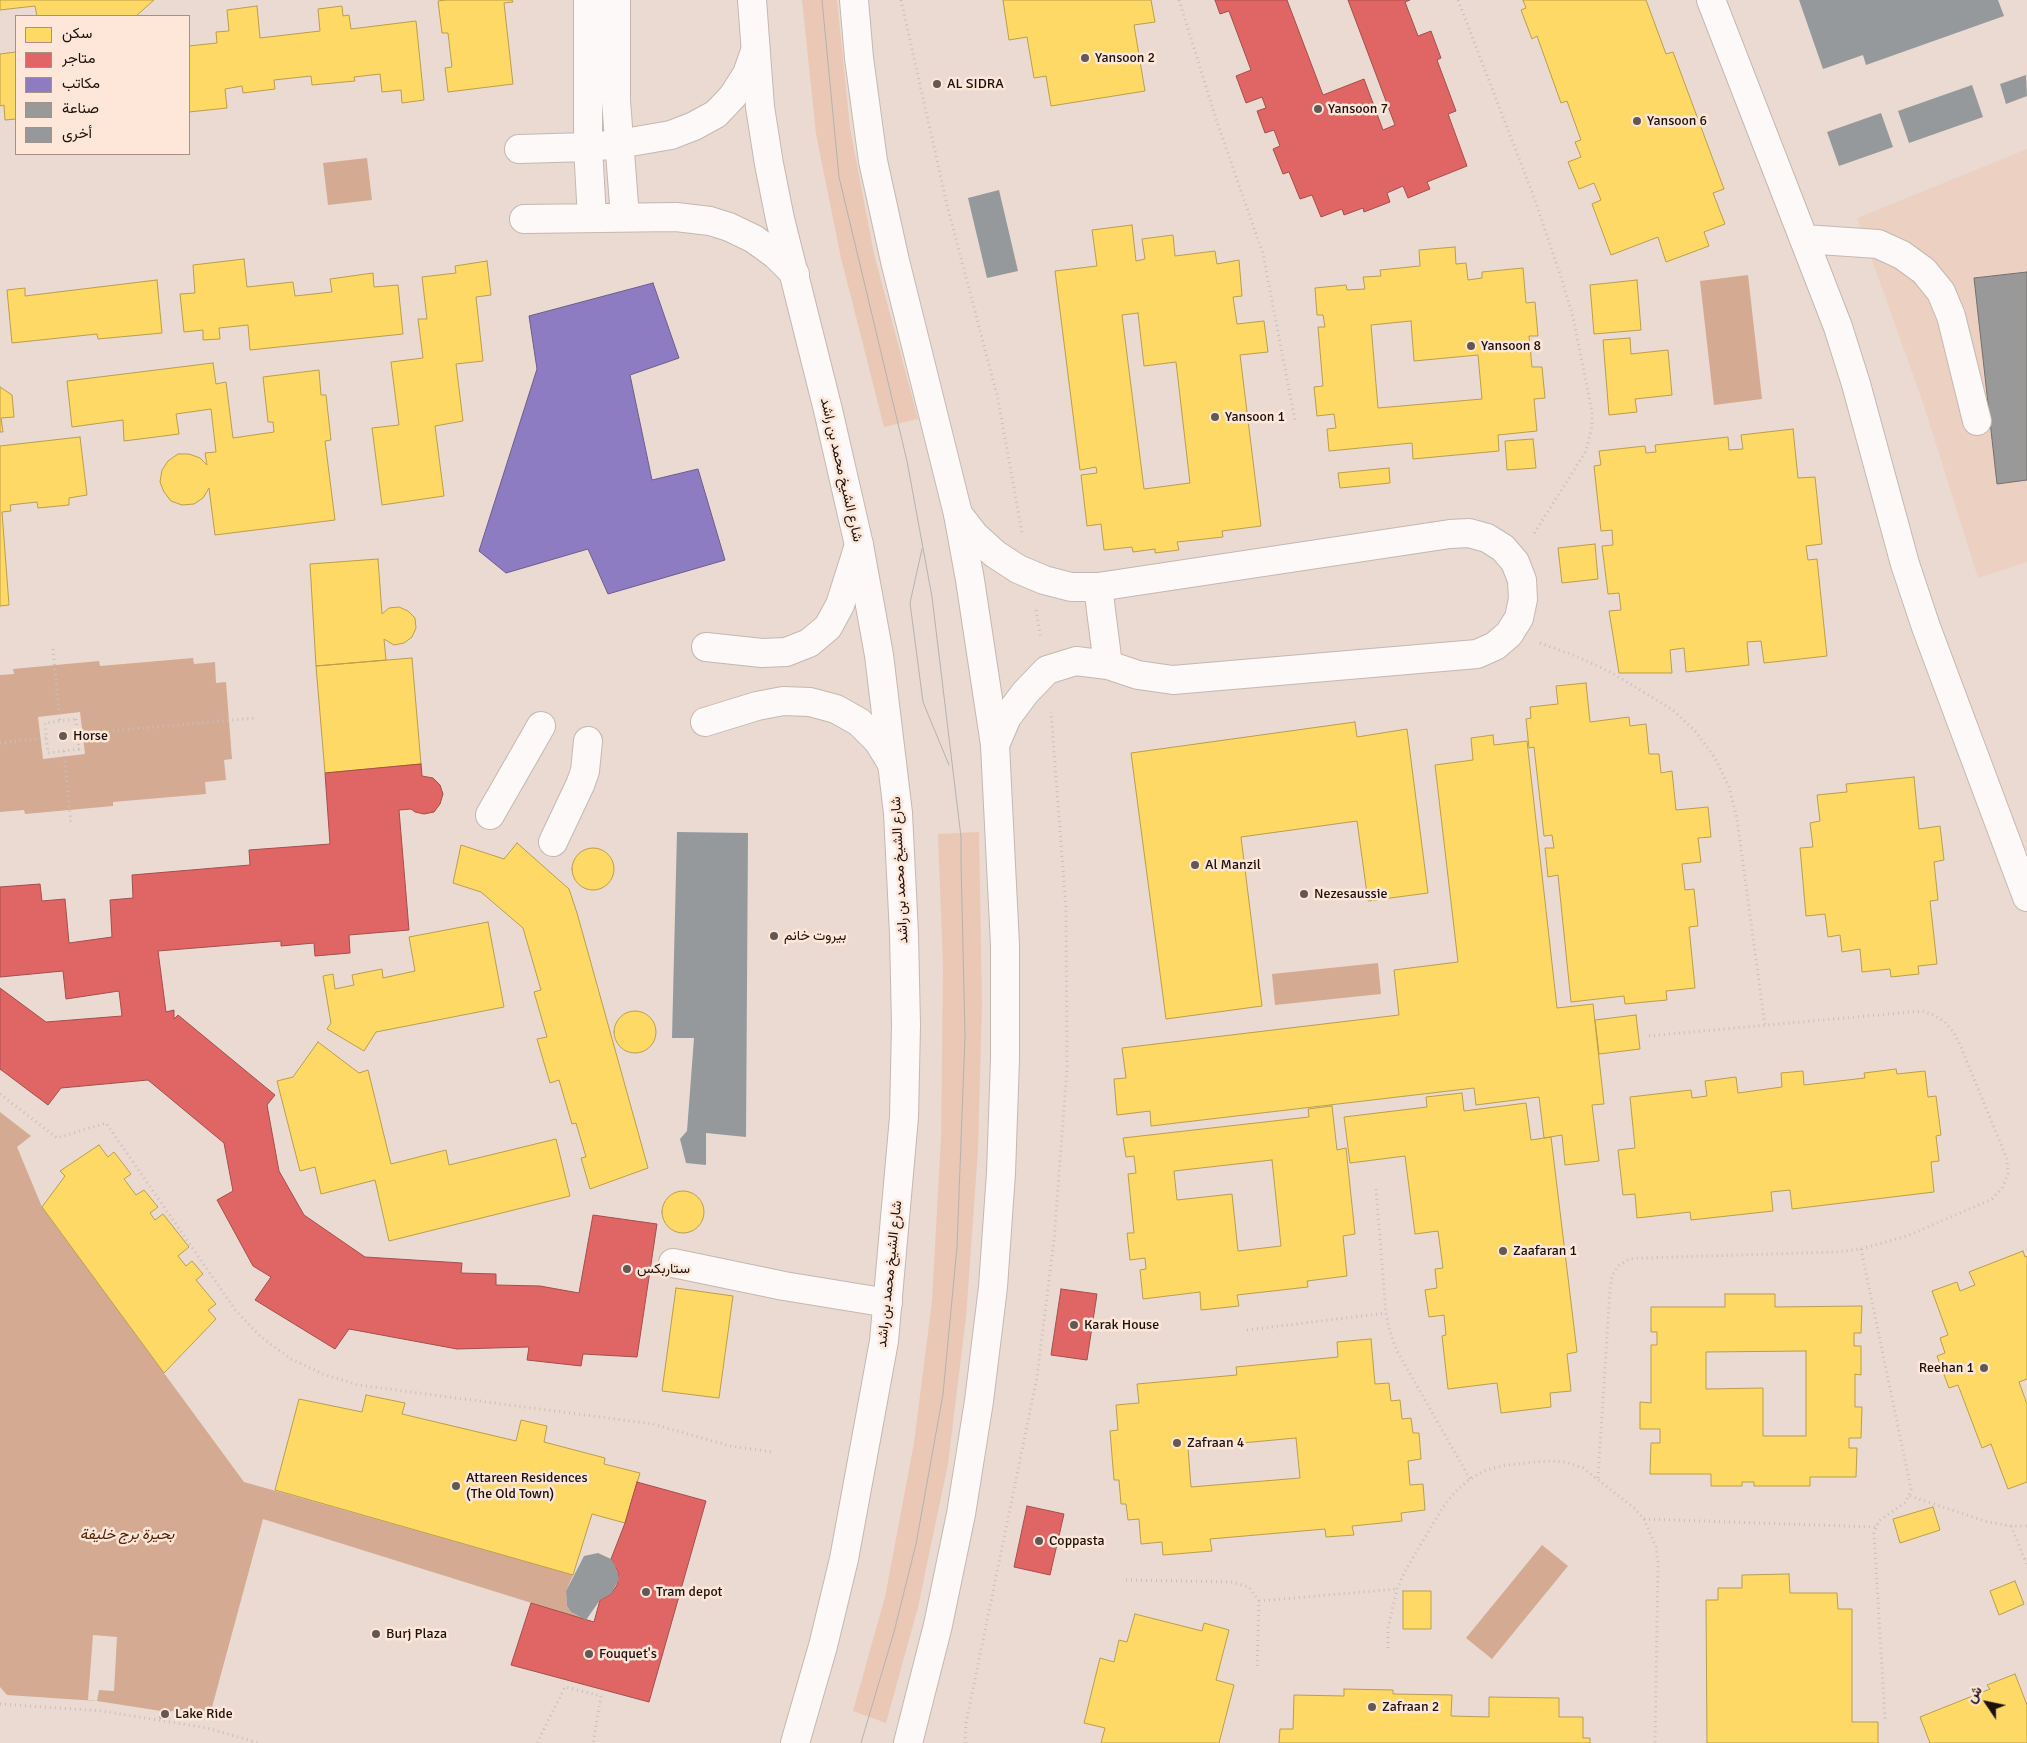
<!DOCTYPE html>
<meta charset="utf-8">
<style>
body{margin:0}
#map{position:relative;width:2027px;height:1743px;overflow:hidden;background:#eadad2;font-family:Signika,Vazirmatn,sans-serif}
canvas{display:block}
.legend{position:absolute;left:15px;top:15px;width:175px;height:140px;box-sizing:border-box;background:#fee6d9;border:1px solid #a49187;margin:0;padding:6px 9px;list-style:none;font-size:15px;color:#1c120d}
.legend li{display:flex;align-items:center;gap:10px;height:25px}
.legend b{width:25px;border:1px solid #a49187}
.north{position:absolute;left:1962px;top:1678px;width:50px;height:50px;-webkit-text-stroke:4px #fee6d9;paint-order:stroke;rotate:304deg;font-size:14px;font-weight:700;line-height:20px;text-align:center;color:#1c120d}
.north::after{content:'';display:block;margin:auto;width:18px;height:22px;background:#1c120d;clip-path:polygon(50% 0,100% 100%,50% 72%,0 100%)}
</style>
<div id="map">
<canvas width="2027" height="1743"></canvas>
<ul class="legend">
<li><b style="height:14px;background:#ffd966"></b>سكن</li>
<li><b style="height:14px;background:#e06666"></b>متاجر</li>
<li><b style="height:14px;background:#8e7cc3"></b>مكاتب</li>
<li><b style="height:14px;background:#999"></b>صناعة</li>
<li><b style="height:14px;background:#95999b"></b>أخرى</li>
</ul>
<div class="north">ش</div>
</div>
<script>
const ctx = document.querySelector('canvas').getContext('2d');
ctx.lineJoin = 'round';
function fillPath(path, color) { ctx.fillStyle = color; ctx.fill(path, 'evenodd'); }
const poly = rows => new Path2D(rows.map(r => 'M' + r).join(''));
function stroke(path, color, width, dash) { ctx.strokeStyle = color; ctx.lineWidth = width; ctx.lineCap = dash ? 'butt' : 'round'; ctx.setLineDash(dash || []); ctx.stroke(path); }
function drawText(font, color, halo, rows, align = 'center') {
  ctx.font = font + ' Signika,Vazirmatn,sans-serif'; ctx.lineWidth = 5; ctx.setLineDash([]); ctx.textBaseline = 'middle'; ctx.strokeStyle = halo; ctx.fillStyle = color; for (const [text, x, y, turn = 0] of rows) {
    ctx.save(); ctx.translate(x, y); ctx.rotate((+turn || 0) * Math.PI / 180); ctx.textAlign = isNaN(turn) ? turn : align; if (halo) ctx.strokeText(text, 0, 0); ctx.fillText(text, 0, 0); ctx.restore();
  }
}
fillPath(poly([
 [2027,149,2027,562,1978,578,1924,406,1857,218]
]), '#ecd1c3');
fillPath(poly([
 [802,0,837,0,850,128,874,254,918,419,884,427,841,258,816,134],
 [979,832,982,1004,978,1149,966,1317,948,1464,918,1607,886,1723,853,1711,885,1597,914,1443,932,1301,941,1138,943,968,938,834]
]), '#eac8b5');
fillPath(poly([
 [367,158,372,200,328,205,323,163],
 [1748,275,1762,399,1714,405,1700,281],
 [193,658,194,664,215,662,216,683,226,682,232,759,224,760,226,780,205,782,206,794,113,802,113,806,25,814,24,810,0,812,0,675,14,674,13,669,99,661,100,666],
 [80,712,85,754,43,759,38,717],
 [1378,963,1381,994,1275,1005,1272,974],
 [0,1112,31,1136,17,1147,42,1207,244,1482,573,1575,566,1591,567,1606,571,1612,586,1620,263,1519,211,1711,161,1711,97,1701,7,1695,0,1687],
 [1542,1545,1568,1566,1492,1659,1466,1638]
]), '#d5aa93');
fillPath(poly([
 [93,1635,117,1637,114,1691,99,1690,97,1701,88,1700]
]), '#eadad2');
const homes = poly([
 [0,0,154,0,136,16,37,16,35,6,0,10,0,0],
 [446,0,512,0,513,2,504,3,513,84,448,92,445,68,452,67,448,33,442,33,438,1,446,0],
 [1003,0,1151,0,1155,22,1134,25,1145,91,1051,106,1046,76,1034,78,1027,37,1009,40,1003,0],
 [1523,0,1646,0,1666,54,1673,52,1724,189,1713,193,1725,224,1704,232,1709,246,1666,262,1658,237,1611,255,1592,204,1601,200,1594,183,1579,189,1568,162,1581,157,1575,142,1581,140,1567,101,1561,103,1537,36,1532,39,1521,10,1526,8,1523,0],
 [257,6,260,38,320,31,318,9,342,6,343,16,349,15,351,29,416,21,424,100,402,103,401,90,382,92,380,74,354,77,355,81,312,85,311,76,274,80,275,89,243,93,242,86,225,89,227,108,189,112,189,46,217,43,216,32,229,31,227,10,257,6],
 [16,52,16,119,5,120,4,105,0,106,0,54,16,52],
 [1132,225,1136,261,1145,259,1142,239,1173,235,1175,256,1215,251,1217,264,1239,260,1242,296,1233,297,1237,324,1264,321,1268,352,1240,355,1261,526,1222,531,1223,537,1177,542,1179,550,1155,553,1155,549,1133,552,1132,547,1104,550,1101,524,1087,526,1081,475,1097,473,1096,467,1080,470,1055,271,1097,266,1092,230,1132,225],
 [1138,313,1144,366,1176,362,1190,483,1144,489,1122,315,1138,313],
 [1455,247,1456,264,1466,263,1468,280,1482,278,1482,272,1523,268,1526,303,1535,302,1538,336,1529,336,1532,367,1542,367,1545,398,1534,399,1537,431,1498,435,1499,451,1413,459,1412,443,1329,451,1327,429,1336,428,1334,414,1317,416,1314,387,1323,386,1318,327,1325,327,1323,315,1317,315,1315,288,1346,285,1347,290,1365,289,1363,277,1381,276,1380,270,1420,266,1419,250,1455,247],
 [1411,321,1414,361,1478,355,1482,399,1378,408,1371,325,1411,321],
 [244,259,247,287,293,282,295,296,332,292,330,279,373,273,374,287,398,285,403,334,250,350,248,325,219,328,220,339,203,340,203,330,184,332,180,294,195,293,193,265,244,259],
 [487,261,491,295,476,297,483,361,456,364,463,421,435,426,444,496,382,505,372,428,399,425,391,362,423,358,418,319,427,319,422,277,456,273,455,266,487,261],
 [157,280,162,333,98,339,97,334,12,343,7,290,25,288,25,296,157,280],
 [1637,280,1641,330,1594,334,1590,285,1637,280],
 [1630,338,1631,354,1668,350,1672,395,1635,399,1637,412,1609,415,1603,340,1630,338],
 [213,363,216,384,226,382,233,438,274,432,273,422,268,422,263,377,319,370,321,395,326,395,331,440,325,441,335,520,215,535,209,488,203,498,194,504,182,505,171,501,164,492,160,482,162,470,168,461,178,454,189,454,200,458,207,465,205,453,216,452,211,409,176,414,179,434,124,441,123,420,72,427,67,381,213,363],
 [0,387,12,395,14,417,1,418,3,432,0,432,0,387],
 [1793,429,1798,478,1815,477,1822,544,1806,546,1808,560,1817,559,1827,656,1764,663,1761,641,1747,642,1749,665,1686,672,1684,648,1670,650,1672,673,1619,673,1609,611,1621,610,1619,593,1608,594,1602,546,1613,545,1612,530,1601,531,1594,466,1601,465,1599,451,1645,446,1646,453,1656,452,1655,445,1728,437,1729,450,1743,449,1741,435,1793,429],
 [80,437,87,495,69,498,69,505,38,508,37,502,10,505,11,511,2,512,9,605,0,606,0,446,80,437],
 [1533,439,1536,468,1507,470,1505,441,1533,439],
 [1389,468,1390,483,1340,488,1338,473,1389,468],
 [1595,544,1598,579,1562,583,1558,548,1595,544],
 [378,559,382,614,389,608,399,607,408,611,415,618,416,628,412,637,404,643,394,645,384,639,386,660,316,666,310,564,378,559],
 [412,658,421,764,325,773,316,666,412,658],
 [1586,683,1590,722,1629,717,1630,726,1646,724,1649,754,1659,754,1661,773,1672,771,1676,810,1708,807,1711,837,1698,838,1701,862,1682,864,1685,890,1694,889,1698,926,1689,927,1695,988,1666,991,1667,1000,1625,1004,1624,996,1571,1002,1558,875,1548,877,1545,848,1554,848,1552,835,1544,836,1534,747,1529,748,1526,719,1531,718,1530,707,1558,704,1556,686,1586,683],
 [1355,722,1357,737,1407,729,1428,893,1368,901,1357,821,1241,837,1262,1006,1166,1019,1131,753,1355,722],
 [1493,735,1494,745,1527,741,1557,1008,1593,1004,1604,1104,1592,1105,1599,1161,1565,1165,1562,1135,1544,1138,1539,1097,1476,1105,1474,1088,1151,1126,1150,1111,1117,1115,1114,1079,1126,1078,1122,1048,1399,1015,1394,970,1458,962,1435,765,1473,760,1471,738,1493,735],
 [1914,777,1919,829,1940,826,1944,860,1934,862,1938,900,1930,901,1937,964,1918,966,1919,974,1891,977,1890,969,1862,972,1860,949,1842,952,1840,935,1828,937,1825,914,1806,916,1800,848,1813,847,1810,823,1820,821,1817,795,1847,792,1846,784,1914,777],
 [517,843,569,889,577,913,648,1168,590,1189,581,1158,586,1157,576,1123,572,1124,559,1080,550,1083,537,1039,547,1037,534,992,541,990,523,928,481,892,453,883,461,845,504,859,517,843],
 '572 869a21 21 0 1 1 42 0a21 21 0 1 1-42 0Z',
 [488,922,504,1007,376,1032,364,1051,327,1029,331,1023,323,976,333,974,335,989,354,985,352,975,382,969,383,978,415,971,409,937,488,922],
 '614 1032a21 21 0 1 1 42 0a21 21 0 1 1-42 0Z',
 [1636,1015,1640,1049,1599,1054,1595,1020,1636,1015],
 [318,1042,359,1073,368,1070,391,1164,446,1150,449,1165,556,1139,570,1196,389,1241,375,1180,321,1194,315,1167,300,1171,277,1081,293,1077,318,1042],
 [1896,1069,1897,1074,1925,1071,1928,1097,1936,1096,1941,1135,1936,1136,1939,1161,1931,1162,1934,1192,1792,1209,1790,1190,1771,1192,1773,1211,1691,1220,1690,1212,1637,1218,1635,1194,1623,1195,1618,1150,1635,1148,1630,1097,1691,1090,1692,1098,1707,1096,1705,1081,1736,1077,1738,1093,1782,1087,1781,1073,1803,1071,1804,1085,1865,1078,1864,1073,1896,1069],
 [1462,1093,1464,1111,1526,1103,1531,1140,1551,1137,1577,1352,1567,1354,1571,1391,1550,1393,1551,1407,1501,1413,1497,1383,1448,1389,1442,1336,1446,1335,1444,1315,1429,1317,1425,1290,1437,1288,1435,1269,1443,1268,1438,1231,1415,1234,1405,1156,1350,1163,1344,1117,1427,1107,1426,1097,1462,1093],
 [1332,1106,1337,1150,1346,1148,1355,1234,1343,1236,1347,1276,1307,1281,1308,1287,1237,1295,1239,1306,1201,1310,1200,1292,1143,1299,1140,1270,1146,1269,1145,1258,1130,1260,1127,1233,1134,1233,1128,1174,1136,1173,1134,1156,1126,1157,1123,1138,1309,1117,1308,1109,1332,1106],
 [1272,1160,1281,1246,1238,1251,1232,1194,1177,1200,1174,1171,1272,1160],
 [99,1145,108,1157,114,1152,131,1174,124,1179,136,1195,144,1190,158,1207,150,1213,155,1220,163,1214,189,1247,178,1256,186,1266,192,1261,203,1274,196,1280,216,1304,208,1310,216,1319,164,1373,42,1207,65,1176,60,1171,99,1145],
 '662 1212a21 21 0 1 1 42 0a21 21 0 1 1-42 0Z',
 [2023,1251,2025,1257,2027,1256,2027,1379,2019,1382,2027,1404,2027,1482,2008,1489,1991,1444,1982,1448,1958,1385,1949,1388,1937,1356,1945,1353,1940,1338,1948,1335,1932,1291,1957,1282,1960,1291,1975,1285,1969,1272,2023,1251],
 [676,1288,733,1296,719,1398,662,1391,676,1288],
 [1725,1294,1775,1294,1775,1307,1862,1306,1861,1333,1854,1333,1854,1346,1861,1346,1861,1375,1855,1374,1855,1407,1862,1407,1861,1438,1849,1438,1849,1448,1857,1448,1856,1477,1810,1477,1810,1486,1754,1486,1754,1482,1742,1482,1742,1486,1711,1486,1711,1474,1650,1474,1651,1443,1660,1443,1660,1429,1640,1429,1640,1402,1651,1403,1651,1345,1657,1345,1657,1332,1651,1332,1651,1307,1725,1307,1725,1294],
 [1806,1351,1806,1436,1763,1436,1763,1388,1706,1389,1706,1352,1806,1351],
 [1371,1339,1375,1384,1389,1383,1391,1401,1400,1400,1402,1419,1411,1418,1413,1433,1419,1433,1421,1459,1408,1461,1410,1485,1423,1484,1425,1510,1401,1513,1402,1521,1352,1526,1354,1535,1326,1537,1325,1529,1210,1539,1212,1551,1163,1555,1162,1542,1141,1544,1139,1519,1128,1520,1126,1504,1121,1504,1119,1480,1114,1480,1110,1431,1118,1430,1116,1405,1139,1403,1137,1384,1237,1375,1236,1367,1338,1357,1337,1342,1371,1339],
 [1296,1438,1300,1478,1191,1487,1188,1448,1296,1438],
 [366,1395,405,1403,402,1414,516,1441,521,1420,547,1426,544,1442,605,1458,604,1464,640,1473,625,1523,592,1514,573,1575,275,1490,299,1399,362,1412,366,1395],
 [1933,1507,1940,1530,1900,1543,1893,1519,1933,1507],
 [1789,1574,1790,1593,1837,1593,1838,1609,1852,1609,1852,1722,1878,1722,1878,1743,1707,1743,1706,1600,1718,1600,1718,1588,1742,1588,1742,1575,1789,1574],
 [2015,1581,2024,1604,1999,1615,1990,1591,2015,1581],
 [1403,1591,1431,1591,1431,1629,1403,1629,1403,1591],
 [1135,1614,1202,1631,1204,1623,1229,1630,1216,1680,1234,1685,1219,1743,1101,1743,1105,1728,1084,1723,1100,1658,1114,1662,1119,1640,1127,1642,1135,1614],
 [2015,1674,2027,1705,2027,1743,1930,1743,1920,1717,1990,1689,1987,1685,2015,1674],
 [1344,1689,1393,1690,1393,1694,1452,1695,1451,1716,1489,1717,1489,1697,1559,1698,1559,1717,1583,1717,1583,1738,1590,1738,1590,1743,1279,1743,1280,1729,1293,1729,1294,1695,1344,1696,1344,1689]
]);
fillPath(homes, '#ffd966');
stroke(homes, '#bb9d4b', 1);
const shops = poly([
 [1215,0,1287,0,1323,95,1364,79,1383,130,1395,125,1348,0,1410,0,1405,2,1418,36,1431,31,1441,58,1437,60,1456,111,1448,114,1467,166,1427,182,1430,189,1408,198,1403,186,1387,193,1390,202,1364,212,1363,208,1344,215,1342,209,1321,217,1312,195,1300,199,1289,172,1283,174,1273,149,1280,146,1274,130,1265,133,1257,111,1266,108,1262,97,1246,103,1236,76,1251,70,1229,11,1220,14,1215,0],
 [421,764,422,776,433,778,440,785,443,794,440,804,434,812,424,814,415,812,411,809,399,810,409,930,349,935,350,953,315,956,314,943,281,946,281,941,158,951,166,1012,174,1010,174,1019,178,1015,275,1095,267,1105,279,1171,304,1215,365,1257,462,1263,461,1273,496,1274,496,1285,540,1286,579,1293,593,1215,657,1224,637,1357,583,1354,581,1366,527,1360,529,1347,457,1349,349,1329,335,1349,255,1300,271,1277,253,1266,217,1200,233,1191,224,1143,148,1080,61,1088,48,1105,0,1069,0,988,46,1022,122,1016,119,991,66,999,63,971,0,977,0,887,40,884,42,901,65,899,69,943,112,937,110,900,133,898,132,875,250,865,249,850,330,844,325,773,421,764],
 [1061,1289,1097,1294,1087,1360,1051,1355,1061,1289],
 [637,1482,706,1501,649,1702,511,1665,531,1603,594,1622,600,1600,611,1594,617,1585,618,1572,611,1559,625,1523,637,1482],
 [1027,1506,1064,1514,1050,1575,1014,1567,1027,1506],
 [161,1711,170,1711,169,1718,160,1718,161,1711]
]);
fillPath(shops, '#e06666');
stroke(shops, '#a54d4b', 1);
const offices = poly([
 [653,283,679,358,630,375,652,480,698,469,725,560,608,594,588,549,506,573,479,551,537,369,529,316,653,283]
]);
fillPath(offices, '#8e7cc3');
stroke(offices, '#6c5c8c', 1);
const industry = poly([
 [2027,272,2027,480,1997,484,1974,278,2027,272]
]);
fillPath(industry, '#999');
stroke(industry, '#74706f', 1);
fillPath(poly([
 [1799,0,1998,0,2004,16,1866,65,1863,55,1823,69],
 [2026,75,2027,96,2006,104,2000,84],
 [1972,85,1983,117,1909,143,1898,111],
 [1881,113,1893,147,1839,166,1827,132],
 [999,190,1018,271,987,278,968,198],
 [677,832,748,833,746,1137,706,1133,706,1165,686,1163,680,1139,687,1131,694,1038,672,1038],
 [598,1553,611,1559,615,1565,619,1579,611,1594,600,1600,586,1620,571,1612,567,1606,566,1591,584,1556]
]), '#95999b');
const minor = poly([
 [588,0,588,147,592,218],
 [616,0,616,101,625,217],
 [1711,0,1838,327,1856,384,1905,564,1926,627,2027,897],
 [519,149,588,147,619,144,671,135,694,126,716,114,733,96,747,74,755,51],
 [524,219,676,217,710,221,729,227,754,239,776,255,795,274],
 [1804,239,1878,244,1902,255,1924,271,1941,292,1951,316,1977,421],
 [958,514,975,536,995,554,1018,569,1044,580,1071,587,1098,587,1450,534,1469,533,1487,538,1503,548,1515,562,1522,580,1523,599,1519,618,1509,634,1495,646,1477,654,1173,680,1138,675,1108,665,1076,661,1047,670,1025,693,1007,717,995,745],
 [1098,587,1108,665],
 [706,647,762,653,786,652,809,643,828,627,840,605,859,545],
 [705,722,757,706,783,701,810,702,836,709,859,722,878,741,892,764],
 [490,815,541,726],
 [553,842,580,785,585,771,588,741],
 [673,1263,784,1286,888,1303]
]);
const major = poly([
 [752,0,760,107,769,164,780,219,828,410,859,545,879,655,898,813,904,934,906,1025,904,1117,884,1341,844,1559,823,1646,795,1743],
 [854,0,859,58,873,161,895,261,958,514,970,580,995,745,1005,945,1005,1059,1001,1173,993,1287,979,1401,961,1514,938,1625,908,1743]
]);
stroke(minor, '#c4b8b1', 30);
stroke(major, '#c4b8b1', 30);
stroke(poly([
 [901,0,947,205,998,399,1022,533],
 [1179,0,1217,122,1263,254,1295,421],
 [1458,0,1535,200,1561,277,1573,317,1592,412,1592,426,1586,451,1533,535],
 [1036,610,1041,639],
 [1540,643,1578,657,1612,673,1673,710,1696,732,1715,758,1729,787,1737,819,1765,1026],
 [53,649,60,720],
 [76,719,79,749,48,753,45,723,76,719],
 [78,734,255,718],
 [0,743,47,738],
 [64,751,71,824],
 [0,1094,57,1138,106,1123,236,1311,261,1337,291,1359,323,1374,358,1385,653,1424,730,1446,773,1452],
 [1376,1189,1386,1313,1390,1332,1397,1351,1470,1479],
 [1861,1249,1911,1489,1906,1502,1879,1521,1874,1533,1885,1720],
 [1247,1330,1386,1313],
 [1598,1478,1610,1289,1612,1276,1618,1266,1629,1259,1641,1258,1837,1252,1861,1249,1907,1236,1992,1199,2002,1188,2008,1174,2007,1159,1960,1045,1954,1033,1945,1022,1934,1015,1922,1011,1647,1036],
 [1910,1496,1988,1522,2011,1526,2027,1526],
 [1644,1519,1875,1527],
 [2011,1526,2027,1565],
 [1126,1580,1232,1582,1249,1587,1259,1601,1257,1669],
 [1259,1601,1397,1589],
 [1388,1648,1388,1628,1397,1589,1405,1571,1443,1507,1455,1492,1470,1479,1486,1470,1506,1465,1548,1461,1566,1462,1583,1468,1634,1508,1644,1519,1656,1547,1658,1562,1655,1743],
 [0,1704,102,1711,207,1728,259,1743],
 [537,1743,565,1687,601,1696,593,1743],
 [965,1743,966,1723,1037,1377,1054,1240,1067,1069,1066,908,1051,712]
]), '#c5c0be', 3, [1, 4]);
stroke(minor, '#fcf9f8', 28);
stroke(major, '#fcf9f8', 28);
stroke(poly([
 [822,0,839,177,907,461,932,597,961,837,961,861,965,1036,957,1247,943,1394,916,1544,894,1632,861,1743],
 [922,549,910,603,923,702,949,765]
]), '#b5b2b0', 1);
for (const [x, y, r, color] of [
 [1085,58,5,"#645852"],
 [937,84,5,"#645852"],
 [1318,109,5,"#645852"],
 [1637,121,5,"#645852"],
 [1471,346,5,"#645852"],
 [1215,417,5,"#645852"],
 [63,736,5,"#645852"],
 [1195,865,5,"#645852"],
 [1304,894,5,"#645852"],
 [774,936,5,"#645852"],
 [1503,1251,5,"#645852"],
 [627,1269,5,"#645852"],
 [1074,1325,5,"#645852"],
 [1984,1368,5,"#645852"],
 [1177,1443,5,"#645852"],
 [456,1486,5,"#645852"],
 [1039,1541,5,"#645852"],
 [646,1592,5,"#645852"],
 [376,1634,5,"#645852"],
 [589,1654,5,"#645852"],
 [1372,1707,5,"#645852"],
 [165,1714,5,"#645852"]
]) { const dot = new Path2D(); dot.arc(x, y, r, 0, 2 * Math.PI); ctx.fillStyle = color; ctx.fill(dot); stroke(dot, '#fee6d9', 2); }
drawText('14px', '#1c120d', '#fee6d9', [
 ["Yansoon 2",1095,58],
 ["AL SIDRA",947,84],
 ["Yansoon 7",1328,109],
 ["Yansoon 6",1647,121],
 ["Yansoon 8",1481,346],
 ["Yansoon 1",1225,417],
 ["Horse",73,736],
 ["Al Manzil",1205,865],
 ["Nezesaussie",1314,894],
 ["بيروت خانم",784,936],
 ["Zaafaran 1",1513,1251],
 ["ستاربكس",637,1269],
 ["Karak House",1084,1325],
 ["Reehan 1",1974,1368,"right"],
 ["Zafraan 4",1187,1443],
 ["Attareen Residences",466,1478],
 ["(The Old Town)",466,1494],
 ["Coppasta",1049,1541],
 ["Tram depot",656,1592],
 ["Burj Plaza",386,1634],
 ["Fouquet's",599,1654],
 ["Zafraan 2",1382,1707],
 ["Lake Ride",175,1714]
], 'left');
drawText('14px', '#1c120d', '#fee6d9', [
 ["شارع الشيخ محمد بن راشد",841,470,77],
 ["شارع الشيخ محمد بن راشد",900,870,-93],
 ["شارع الشيخ محمد بن راشد",890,1274,-84]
]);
drawText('italic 15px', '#522100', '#fee6d9', [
 ["بحيرة برج خليفة",127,1535]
]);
</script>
